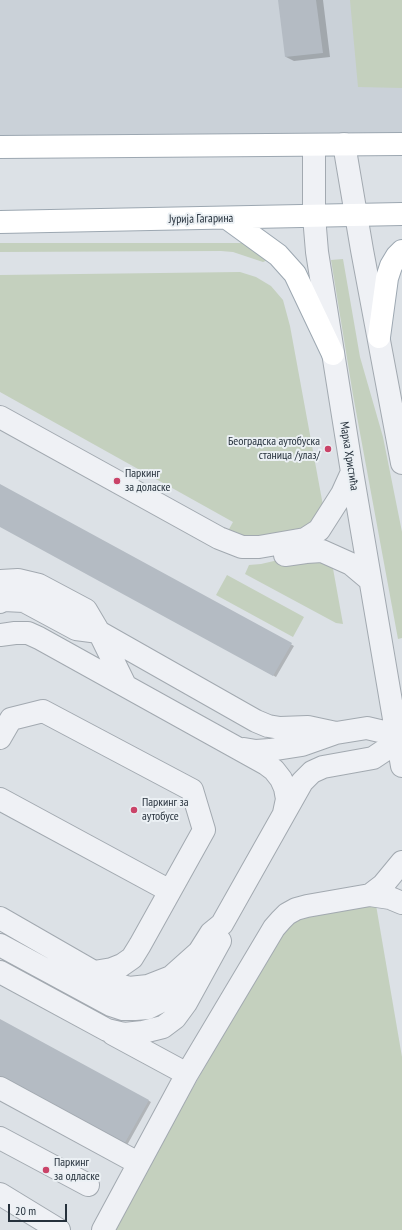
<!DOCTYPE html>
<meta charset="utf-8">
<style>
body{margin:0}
#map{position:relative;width:402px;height:1230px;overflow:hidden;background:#dce1e6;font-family:"PT Sans Narrow",sans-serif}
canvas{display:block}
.scale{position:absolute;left:8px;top:1204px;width:59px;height:18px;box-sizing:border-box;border:2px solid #26313c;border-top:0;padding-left:5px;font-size:12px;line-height:14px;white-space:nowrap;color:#26313c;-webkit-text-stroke:3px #ebf0f4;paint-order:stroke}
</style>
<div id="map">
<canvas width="402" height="1230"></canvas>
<div class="scale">20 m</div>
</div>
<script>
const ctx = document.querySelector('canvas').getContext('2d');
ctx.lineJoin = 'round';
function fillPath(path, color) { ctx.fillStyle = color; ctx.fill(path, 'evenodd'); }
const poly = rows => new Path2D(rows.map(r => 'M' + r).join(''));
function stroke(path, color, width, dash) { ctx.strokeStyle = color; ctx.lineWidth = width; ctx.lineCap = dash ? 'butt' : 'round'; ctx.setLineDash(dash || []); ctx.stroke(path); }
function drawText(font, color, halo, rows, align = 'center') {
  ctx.font = font + ' "PT Sans Narrow",sans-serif'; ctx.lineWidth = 4; ctx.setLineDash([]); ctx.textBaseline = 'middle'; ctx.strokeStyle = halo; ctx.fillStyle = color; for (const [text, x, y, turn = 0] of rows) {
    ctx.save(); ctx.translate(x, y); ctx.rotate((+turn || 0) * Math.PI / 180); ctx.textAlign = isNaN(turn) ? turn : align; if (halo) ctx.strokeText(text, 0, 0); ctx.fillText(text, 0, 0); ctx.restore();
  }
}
fillPath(poly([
 [0,0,402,0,402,135,0,140]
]), '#cad1d8');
fillPath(poly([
 [350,0,402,0,402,88,358,87],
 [0,243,244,243,268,260,263,262,233,252,221,251,0,252],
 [343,259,360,357,383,437,402,532,402,638,398,639,353,395,331,260],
 [240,272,256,277,271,286,283,300,290,326,324,511,313,524,298,532,250,540,228,531,233,522,0,392,0,275],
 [300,555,332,563,343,624,336,623,245,574,249,565,261,564],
 [227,575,304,617,293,637,216,595],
 [376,905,402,1057,402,1230,112,1230,281,933,292,923,304,918]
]), '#c4d0be');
fillPath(poly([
 [279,0,323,0,330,57,294,61,286,57],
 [0,485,294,646,276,677,0,525],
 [0,1020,151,1102,126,1147]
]), '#0003');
fillPath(poly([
 [278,0,316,0,323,53,285,57],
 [0,484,292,643,273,676,0,527],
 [0,1019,149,1100,123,1146,0,1080]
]), '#b4bbc3');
const minor = poly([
 [344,144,362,250,402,463],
 [314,145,314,216,317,252,352,472,402,766],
 [0,417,219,538,242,547,259,547,305,539,319,530,342,494,352,472],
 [285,555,306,552,322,551,351,564,370,580],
 [0,581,18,580,39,585,86,610,99,632,125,685],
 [0,602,4,600,24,601,76,629,99,632,256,721,268,726,280,728,308,727,336,733],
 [0,635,15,633,28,633,39,638,266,764,274,770,281,779,285,788,287,799,284,813],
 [0,738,11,719,43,711,192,790,204,830,140,945,132,958,122,965,112,969,94,972],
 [244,749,256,751,270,750,302,745,336,733,367,728,384,732,397,737,402,736],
 [0,799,170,891],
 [370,895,383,885,402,862],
 [0,918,113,983,129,988,148,986,171,977,199,952,211,933,222,924,302,782,312,772,323,767,373,758,385,750,397,737],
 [0,945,111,1005,123,1009,135,1009,148,1008,160,1002,170,995,189,968],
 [0,972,107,1030,124,1034,143,1032,163,1027,175,1018,186,1003,220,941],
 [113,1034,187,1074],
 [0,1088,138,1163],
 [0,1138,88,1185],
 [0,1194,59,1230],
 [103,1230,187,1074,274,928,281,920,287,914,296,909,307,906,370,895,390,898,402,903]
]);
const major = poly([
 [0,147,402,144],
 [227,218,278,255,295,274,333,354],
 [0,222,402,214],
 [379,337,387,278,391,266,397,256,402,251]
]);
stroke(minor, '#a2a9b0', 24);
stroke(major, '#9ca7b1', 24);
stroke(minor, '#eff1f5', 22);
stroke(major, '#fff', 22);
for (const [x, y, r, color] of [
 [328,449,4,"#ca4368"],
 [117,481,4,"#ca4368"],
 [134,810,4,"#ca4368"],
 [46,1170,4,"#ca4368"]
]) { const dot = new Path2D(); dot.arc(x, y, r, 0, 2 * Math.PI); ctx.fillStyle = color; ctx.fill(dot); stroke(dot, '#ebf0f4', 1.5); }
drawText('12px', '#26313c', '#ebf0f4', [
 ["Јурија Гагарина",201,219,-1],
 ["Марка Христића",349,456,81]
]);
drawText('12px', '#26313c', '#ebf0f4', [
 ["Београдска аутобуска",320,442,"right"],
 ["станица /улаз/",320,456,"right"],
 ["Паркинг",125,474],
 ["за доласке",125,488],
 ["Паркинг за",142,803],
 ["аутобусе",142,817],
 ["Паркинг",54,1163],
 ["за одласке",54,1177]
], 'left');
</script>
